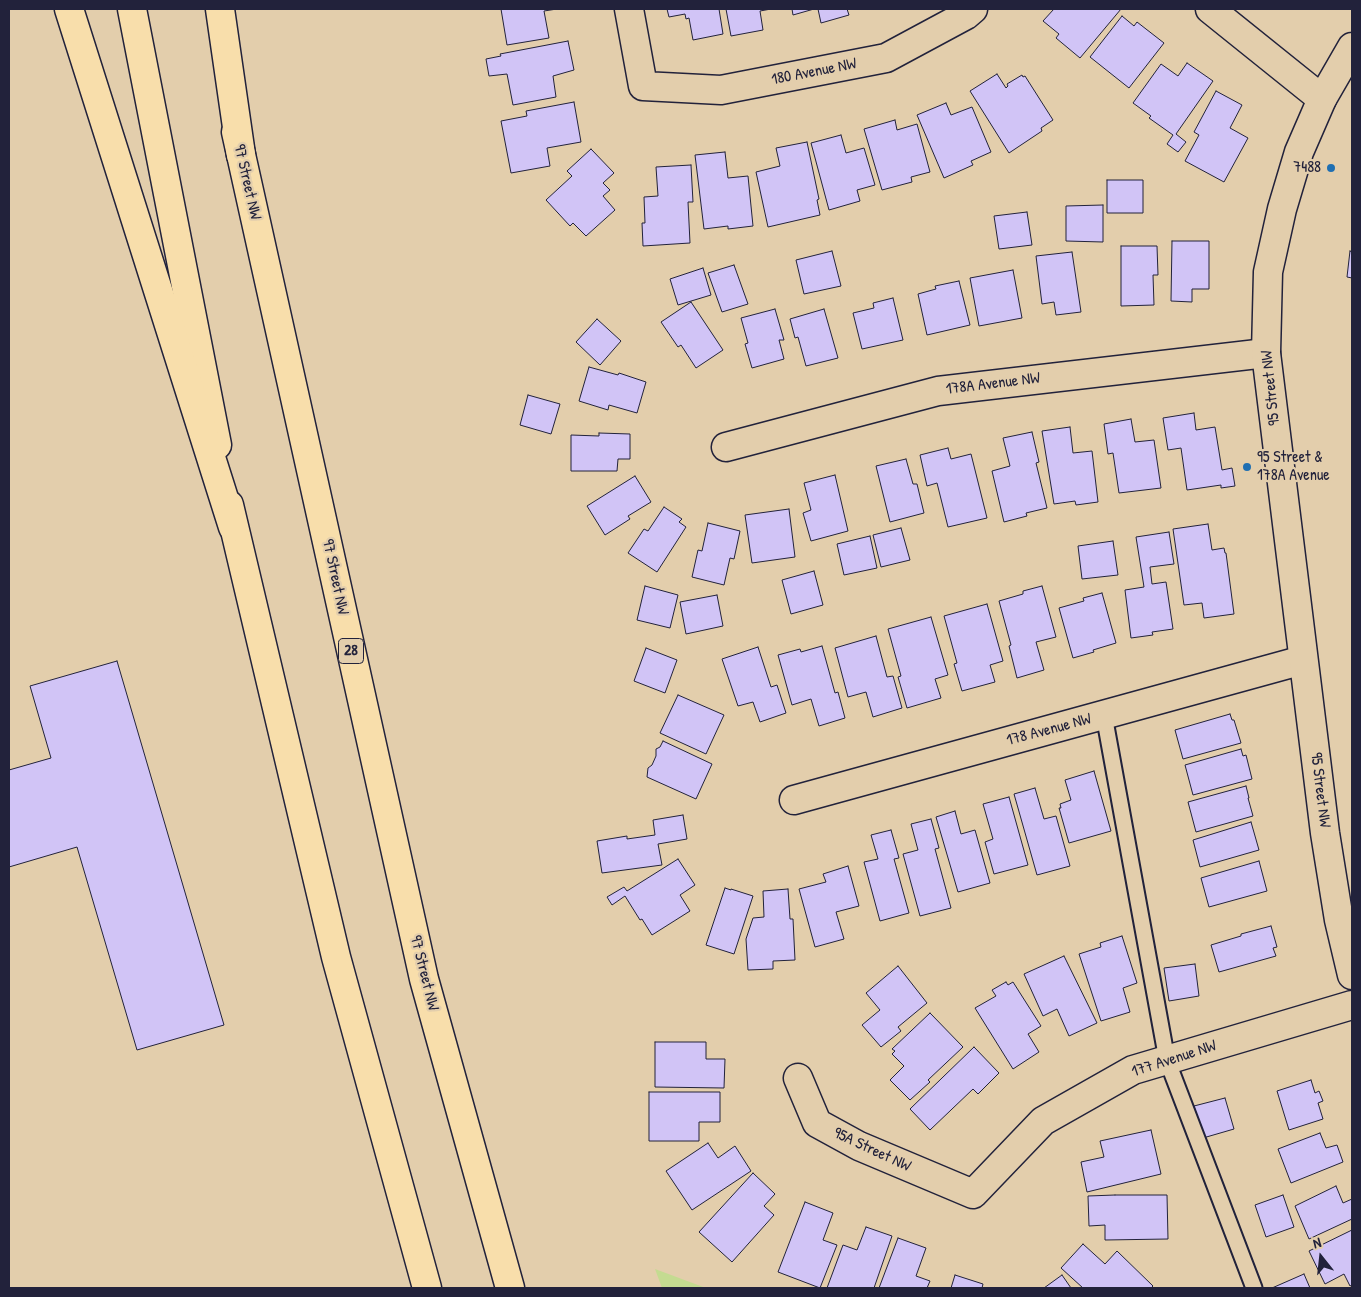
<!DOCTYPE html>
<style>
body{margin:0}
#map{position:relative;width:1361px;height:1297px;overflow:hidden;background:#e3ceac;font-family:"Patrick Hand",sans-serif}
canvas{display:block}
.frame{position:absolute;inset:0;border:10px solid #22223b;pointer-events:none}
.north{position:absolute;left:1296px;top:1232px;width:50px;height:50px;-webkit-text-stroke:4px #e3ceac;paint-order:stroke;rotate:344deg;font-size:14px;font-weight:700;line-height:20px;text-align:center;color:#22223b}
.north::after{content:'';display:block;margin:auto;width:18px;height:22px;background:#22223b;clip-path:polygon(50% 0,100% 100%,50% 72%,0 100%)}
</style>
<div id="map">
<canvas width="1361" height="1297"></canvas>
<div class="frame"></div>
<div class="north">N</div>
</div>
<script>
const ctx = document.querySelector('canvas').getContext('2d');
ctx.lineJoin = 'round';
function fillPath(path, color) { ctx.fillStyle = color; ctx.fill(path, 'evenodd'); }
const poly = rows => new Path2D(rows.map(r => 'M' + r).join(''));
function stroke(path, color, width, dash) { ctx.strokeStyle = color; ctx.lineWidth = width; ctx.lineCap = dash ? 'butt' : 'round'; ctx.setLineDash(dash || []); ctx.stroke(path); }
function drawText(font, color, halo, rows, align = 'center') {
  ctx.font = font + ' "Patrick Hand",sans-serif'; ctx.lineWidth = 4.5; ctx.setLineDash([]); ctx.textBaseline = 'middle'; ctx.strokeStyle = halo; ctx.fillStyle = color; for (const [text, x, y, turn = 0] of rows) {
    ctx.save(); ctx.translate(x, y); ctx.rotate((+turn || 0) * Math.PI / 180); ctx.textAlign = isNaN(turn) ? turn : align; if (halo) ctx.strokeText(text, 0, 0); ctx.fillText(text, 0, 0); ctx.restore();
  }
}
fillPath(poly([
 [655,1269,706,1288,662,1288]
]), '#c4db91');
const building = poly([
 [501,9,557,9,544,11,549,38,507,45,501,9],
 [667,9,719,9,723,34,693,40,689,18,686,19,685,14,669,17,667,9],
 [726,9,771,9,760,11,763,30,731,36,726,9],
 [792,9,814,9,793,15,792,9],
 [818,9,847,9,849,15,821,23,818,9],
 [1054,9,1121,9,1080,58,1056,38,1059,34,1043,21,1054,9],
 [1122,16,1134,26,1137,22,1164,43,1129,88,1090,57,1122,16],
 [568,41,574,70,553,76,556,97,513,105,507,74,489,76,486,59,501,56,500,54,568,41],
 [1187,63,1213,81,1176,134,1186,142,1178,152,1167,144,1173,135,1149,118,1151,116,1133,103,1161,64,1178,76,1187,63],
 [997,74,1006,88,1008,86,1007,84,1022,75,1023,77,1025,76,1053,120,1041,128,1042,131,1009,153,970,91,997,74],
 [1216,91,1242,105,1230,128,1248,138,1224,182,1185,161,1199,135,1194,132,1216,91],
 [574,102,581,142,547,148,550,166,511,173,501,121,527,116,526,111,574,102],
 [946,103,951,115,972,107,991,152,971,161,973,165,944,178,917,115,946,103],
 [895,120,897,130,917,124,930,172,911,177,912,182,882,190,864,129,895,120],
 [841,135,846,153,864,148,875,185,857,190,860,201,829,210,811,143,841,135],
 [807,142,819,199,817,200,820,215,768,227,756,172,780,166,776,148,807,142],
 [591,149,614,173,603,183,610,190,603,196,615,210,586,236,573,223,570,226,546,200,572,176,567,171,591,149],
 [725,152,728,178,748,176,753,226,728,229,728,226,704,229,695,155,725,152],
 [691,165,693,202,688,202,690,243,643,246,642,223,645,223,644,197,658,196,656,167,691,165],
 [1107,180,1143,180,1143,213,1107,213,1107,180],
 [1103,205,1103,242,1066,241,1066,206,1103,205],
 [1027,212,1032,245,999,249,994,216,1027,212],
 [1172,241,1209,241,1209,289,1192,289,1192,302,1171,301,1172,241],
 [1121,246,1157,246,1158,275,1153,275,1154,305,1121,306,1121,246],
 [832,251,841,286,804,294,796,260,832,251],
 [1350,251,1352,252,1352,278,1347,277,1350,251],
 [1072,252,1081,312,1056,315,1054,302,1042,304,1036,256,1072,252],
 [734,265,748,304,722,312,708,273,734,265],
 [703,268,711,295,678,305,670,279,703,268],
 [1013,270,1022,318,979,326,970,278,1013,270],
 [959,281,970,325,927,335,918,294,936,289,935,286,959,281],
 [893,298,903,340,862,349,853,313,874,308,873,303,893,298],
 [691,302,723,350,696,368,681,345,678,347,661,322,691,302],
 [775,309,784,340,779,340,784,359,752,368,745,344,748,343,741,318,775,309],
 [824,309,838,358,806,366,798,337,795,338,790,319,824,309],
 [597,319,621,341,600,365,576,342,597,319],
 [589,367,618,375,619,373,646,382,637,413,609,405,608,410,579,401,589,367],
 [528,395,560,404,551,434,520,425,528,395],
 [1194,413,1196,430,1215,427,1222,470,1232,468,1235,486,1221,488,1221,485,1187,490,1181,448,1168,450,1163,418,1194,413],
 [1131,419,1135,442,1154,440,1161,488,1119,493,1113,453,1108,454,1104,424,1131,419],
 [1070,427,1073,453,1092,451,1098,502,1076,505,1075,501,1054,504,1042,431,1070,427],
 [1032,432,1039,462,1036,463,1047,508,1026,513,1027,516,1004,522,992,471,1010,466,1003,438,1032,432],
 [599,433,630,434,630,459,618,459,617,471,571,471,571,435,599,436,599,433],
 [948,448,951,459,971,454,987,518,948,527,937,483,927,486,920,455,948,448],
 [906,459,913,484,917,484,924,513,890,522,876,466,906,459],
 [835,475,848,531,811,541,803,513,811,510,804,483,835,475],
 [635,476,651,502,628,516,630,519,605,535,587,506,635,476],
 [664,507,682,519,679,522,686,527,657,572,628,553,644,529,648,531,664,507],
 [789,509,795,557,752,563,745,515,789,509],
 [708,523,740,531,734,559,730,558,724,585,692,577,698,550,702,551,708,523],
 [1208,524,1212,550,1224,548,1225,553,1226,553,1234,614,1204,618,1202,603,1184,605,1173,529,1208,524],
 [901,528,910,560,881,567,873,535,901,528],
 [1169,532,1174,564,1150,567,1152,584,1166,582,1173,629,1152,632,1153,635,1131,638,1125,590,1144,587,1136,537,1169,532],
 [870,536,877,568,844,575,837,544,870,536],
 [1113,541,1118,575,1082,579,1078,546,1113,541],
 [814,571,823,605,791,614,782,580,814,571],
 [645,586,678,595,670,628,637,620,645,586],
 [1042,586,1056,637,1036,642,1044,670,1017,678,1009,646,1011,645,999,601,1023,594,1023,591,1042,586],
 [1102,593,1116,643,1093,650,1094,652,1073,658,1059,608,1084,601,1083,598,1102,593],
 [717,595,723,626,686,634,680,602,717,595],
 [987,604,1003,661,990,665,995,682,962,691,954,664,957,663,944,616,987,604],
 [931,617,948,675,935,679,941,698,907,708,898,677,901,676,888,629,931,617],
 [876,636,887,677,893,676,902,708,873,717,866,692,848,697,835,648,876,636],
 [822,646,835,693,838,692,845,718,819,726,811,699,792,705,778,655,800,649,801,652,822,646],
 [758,647,771,687,777,685,786,713,760,722,753,702,738,706,722,659,758,647],
 [646,648,677,660,665,693,634,681,646,648],
 [117,661,224,1025,137,1050,77,847,9,867,9,770,51,758,30,686,117,661],
 [678,695,724,715,706,754,660,733,678,695],
 [1230,714,1232,720,1234,720,1241,743,1183,759,1175,730,1230,714],
 [663,741,712,764,696,799,647,777,648,768,652,765,656,756,656,749,660,747,663,741],
 [1241,749,1243,756,1246,755,1252,779,1193,795,1185,765,1241,749],
 [1094,771,1111,831,1069,843,1059,808,1061,808,1060,804,1071,800,1065,780,1094,771],
 [1246,786,1249,798,1248,798,1253,816,1196,832,1188,802,1246,786],
 [1035,788,1044,819,1056,816,1070,866,1037,875,1014,794,1035,788],
 [1009,797,1028,865,994,874,985,842,993,839,983,804,1009,797],
 [955,811,961,834,975,830,990,883,958,892,936,817,955,811],
 [683,815,687,839,658,844,662,865,602,873,597,841,627,836,627,839,655,835,653,820,683,815],
 [931,819,939,848,935,849,951,908,920,916,903,854,918,850,911,824,931,819],
 [1251,822,1259,850,1200,867,1193,840,1251,822],
 [891,830,899,858,894,859,909,913,880,921,864,862,878,859,871,835,891,830],
 [678,859,695,885,680,895,690,911,652,935,642,919,640,920,625,896,612,905,607,897,624,887,627,891,678,859],
 [1259,861,1267,891,1209,907,1201,878,1259,861],
 [848,866,859,906,836,912,844,939,815,947,799,889,826,882,823,874,848,866],
 [725,888,731,890,731,889,753,896,734,954,706,945,725,888],
 [788,889,790,919,793,919,795,960,773,961,773,969,748,970,746,939,753,918,764,917,763,891,788,889],
 [1271,926,1277,947,1273,948,1276,956,1219,972,1211,945,1241,936,1241,934,1271,926],
 [1122,936,1137,983,1123,988,1130,1012,1101,1021,1079,954,1101,947,1100,943,1122,936],
 [1064,956,1097,1023,1069,1036,1057,1009,1043,1016,1024,974,1064,956],
 [1195,964,1199,996,1169,1001,1164,968,1195,964],
 [898,966,927,1003,898,1027,901,1031,881,1047,862,1025,880,1010,866,993,898,966],
 [1006,982,1008,985,1013,982,1041,1026,1028,1034,1039,1052,1013,1069,975,1008,996,996,992,990,1006,982],
 [930,1013,963,1047,928,1080,930,1082,910,1100,890,1080,904,1066,892,1054,895,1051,892,1049,930,1013],
 [655,1042,706,1042,706,1059,725,1059,724,1088,655,1087,655,1042],
 [974,1047,999,1073,978,1094,973,1089,930,1130,910,1109,974,1047],
 [1311,1080,1315,1093,1319,1091,1323,1101,1318,1103,1323,1119,1289,1130,1277,1091,1311,1080],
 [649,1092,720,1092,720,1122,699,1122,699,1141,649,1141,649,1092],
 [1225,1098,1234,1129,1203,1138,1194,1106,1225,1098],
 [1151,1130,1161,1174,1087,1192,1081,1162,1104,1157,1100,1141,1151,1130],
 [1320,1133,1326,1148,1337,1145,1343,1162,1291,1183,1278,1149,1320,1133],
 [708,1143,718,1158,735,1146,751,1171,692,1210,666,1171,708,1143],
 [753,1173,775,1194,764,1206,774,1215,732,1262,699,1232,753,1173],
 [1336,1186,1343,1203,1352,1199,1352,1219,1309,1239,1295,1206,1336,1186],
 [1115,1195,1167,1195,1168,1239,1105,1240,1105,1225,1089,1226,1088,1196,1115,1195],
 [1283,1195,1294,1227,1266,1237,1255,1205,1283,1195],
 [805,1202,833,1213,823,1240,837,1245,820,1288,778,1272,805,1202],
 [866,1227,892,1236,874,1288,827,1288,843,1245,857,1250,866,1227],
 [1352,1230,1352,1285,1350,1286,1344,1274,1325,1284,1309,1251,1352,1230],
 [898,1238,926,1248,916,1276,930,1281,927,1288,879,1288,898,1238],
 [1083,1244,1105,1264,1117,1251,1153,1286,1151,1288,1083,1288,1061,1268,1083,1244],
 [1304,1274,1310,1288,1272,1288,1304,1274],
 [955,1275,983,1284,982,1288,951,1288,955,1275],
 [1062,1275,1071,1288,1044,1288,1062,1275]
]);
fillPath(building, '#d1c4f6');
stroke(building, '#22223b', 1);
const lane = poly([
 [1104,715,1167,1060,1254,1288]
]);
const street = poly([
 [629,9,643,86,721,90,886,58,966,15,973,9],
 [1210,9,1322,99],
 [726,447,938,391,1266,353],
 [794,800,1303,660],
 [798,1078,817,1123,859,1146,973,1194,1043,1121,1133,1070,1352,1005]
]);
const secondary = poly([
 [1352,47,1322,99,1299,152,1282,209,1268,272,1266,353,1325,833,1339,920,1352,975]
]);
const primary = poly([
 [132,9,217,445],
 [236,132,424,979,510,1288],
 [229,505,336,957,427,1288]
]);
const highway = poly([
 [69,9,233,527],
 [220,9,241,155]
]);
stroke(lane, '#22223b', 19);
stroke(street, '#22223b', 31);
stroke(secondary, '#22223b', 31);
stroke(primary, '#22223b', 31);
stroke(highway, '#22223b', 31);
stroke(lane, '#e3ceac', 15);
stroke(street, '#e3ceac', 28);
stroke(secondary, '#e3ceac', 28);
stroke(primary, '#f8deab', 28);
stroke(highway, '#f8deab', 28);
for (const [x, y, r, color] of [
 [1331,168,5,"#1f6fb2"],
 [1247,467,5,"#1f6fb2"]
]) { const dot = new Path2D(); dot.arc(x, y, r, 0, 2 * Math.PI); ctx.fillStyle = color; ctx.fill(dot); stroke(dot, '#e3ceac', 2); }
for (const [x, y, w] of [
 [351,651,25]
]) { const box = new Path2D(); box.roundRect(x - w / 2, y - 12.5, w, 25, 4); ctx.fillStyle = '#e3ceac'; ctx.fill(box); stroke(box, '#22223b', 1); }
drawText('bold 15px', '#22223b', null, [
 ["28",351,651]
]);
drawText('16px', '#22223b', '#e3ceac', [
 ["180 Avenue NW",814,72,-11],
 ["97 Street NW",247,182,77],
 ["178A Avenue NW",993,384,-7],
 ["95 Street NW",1271,388,-96],
 ["97 Street NW",335,577,78],
 ["178 Avenue NW",1049,730,-15],
 ["95 Street NW",1320,790,83],
 ["97 Street NW",424,973,76],
 ["177 Avenue NW",1174,1059,-18],
 ["95A Street NW",872,1150,25]
]);
drawText('16px', '#22223b', '#e3ceac', [
 ["7488",1321,168],
 ["95 Street &",1257,458,"left"],
 ["178A Avenue",1257,476,"left"]
], 'right');
</script>
